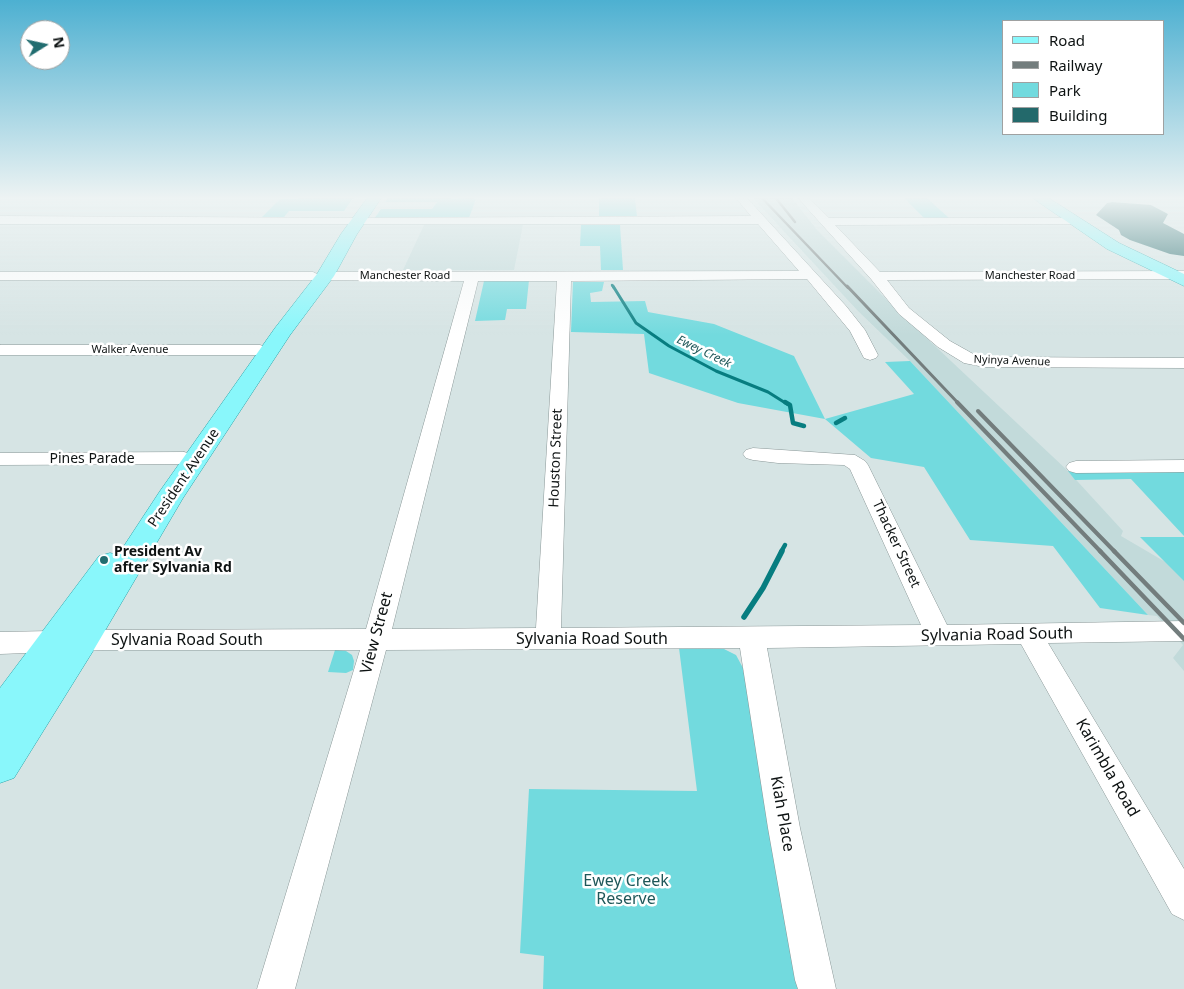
<!DOCTYPE html>
<style>
body{margin:0}
#map{position:relative;width:1184px;height:989px;overflow:hidden;background:#d6e4e4;font-family:"Noto Sans",sans-serif}
canvas{display:block}
.legend{position:absolute;left:1002px;top:20px;width:162px;height:115px;box-sizing:border-box;background:#fff;border:1px solid #9fa1a1;margin:0;padding:6px 9px;list-style:none;font-size:15px;color:#0e1313}
.legend li{display:flex;align-items:center;gap:10px;height:25px}
.legend b{width:25px;border:1px solid #9fa1a1}
.north{position:absolute;left:20px;top:20px;width:50px;height:50px;box-sizing:border-box;background:#fff;border:1px solid #9fa1a1;border-radius:50%;rotate:80deg;font-size:14px;font-weight:700;line-height:20px;text-align:center;color:#0e1313}
.north::after{content:'';display:block;margin:auto;width:18px;height:22px;background:#216d70;clip-path:polygon(50% 0,100% 100%,50% 72%,0 100%)}
</style>
<div id="map">
<canvas width="1184" height="989"></canvas>
<ul class="legend">
<li><b style="height:6px;background:#89f7fb"></b>Road</li>
<li><b style="height:6px;background:#737d7d"></b>Railway</li>
<li><b style="height:14px;background:#72dade"></b>Park</li>
<li><b style="height:14px;background:#23696b"></b>Building</li>
</ul>
<div class="north">N</div>
</div>
<script>
const ctx = document.querySelector('canvas').getContext('2d');
ctx.lineJoin = 'round';
function fillPath(path, color) { ctx.fillStyle = color; ctx.fill(path, 'evenodd'); }
const poly = rows => new Path2D(rows.map(r => 'M' + r).join(''));
function stroke(path, color, width, dash) { ctx.strokeStyle = color; ctx.lineWidth = width; ctx.lineCap = dash ? 'butt' : 'round'; ctx.setLineDash(dash || []); ctx.stroke(path); }
function drawText(font, color, halo, rows, align = 'center') {
  ctx.font = font + ' "Noto Sans",sans-serif'; ctx.lineWidth = 5; ctx.setLineDash([]); ctx.textBaseline = 'middle'; ctx.strokeStyle = halo; ctx.fillStyle = color; for (const [text, x, y, turn = 0] of rows) {
    ctx.save(); ctx.translate(x, y); ctx.rotate((+turn || 0) * Math.PI / 180); ctx.textAlign = isNaN(turn) ? turn : align; if (halo) ctx.strokeText(text, 0, 0); ctx.fillText(text, 0, 0); ctx.restore();
  }
}
fillPath(poly([
 [752,197,791,197,818,231,902,315,1068,471,1123,531,1121,536,1174,567,1184,576,1184,671,1173,658,1183,645,1157,616,1148,615,910,361,858,311],
 [424,225,523,225,514,270,403,270]
]), '#c2dada');
fillPath(poly([
 [300,197,354,197,344,211,289,211,284,217,262,217,280,199,298,199],
 [389,197,439,197,439,198,476,199,469,218,374,219,381,209,432,209,437,202,385,202],
 [637,197,635,199,637,216,599,216,599,198],
 [904,198,927,198,949,218,924,218],
 [581,225,620,225,623,270,601,270,600,246,580,246],
 [507,279,529,280,526,309,507,309,505,320,475,321,484,281],
 [573,282,604,282,602,291,590,293,591,302,645,301,648,312,714,324,794,356,825,419,914,394,885,362,910,361,1148,615,1100,608,1053,546,970,540,924,467,871,458,825,419,738,403,649,373,644,334,571,332],
 [1184,470,1184,536,1131,479,1075,480,1068,471],
 [1140,537,1184,537,1184,581],
 [679,648,724,649,736,655,743,668,806,989,543,989,544,956,520,953,529,789,697,791],
 [335,650,346,651,352,655,354,661,353,670,346,673,328,672]
]), '#72dade');
stroke(poly([
 [612,285,614,288]
]), '#077d80', 2.5);
stroke(poly([
 [613,286,636,323,669,346,716,371,768,392,787,404]
]), '#077d80', 3);
stroke(poly([
 [785,402,790,405,793,423,804,426],
 [836,423,845,418],
 [781,552,785,545]
]), '#077d80', 4.5);
stroke(poly([
 [744,617,763,588,782,551]
]), '#077d80', 5.5);
fillPath(poly([
 [1112,202,1151,205,1168,214,1163,223,1184,234,1184,256,1170,254,1130,240,1121,235,1119,230,1096,215,1107,203]
]), '#23696b');
const minor = poly([
 [735,197,746,197,846,306,865,330,878,355,876,358,870,360,864,358,850,331,807,279,571,281,561,628,921,625,850,469,844,465,778,463,753,460,746,458,743,454,746,450,753,448,855,455,865,461,868,465,947,625,1184,621,1184,641,1048,643,1184,869,1184,920,1172,914,1021,644,767,648,800,828,836,989,798,989,795,980,768,828,740,648,386,650,295,989,257,989,360,650,104,650,0,654,0,632,104,630,366,629,464,281,325,280,319,277,313,280,0,280,0,272,313,272,319,275,325,272,799,271,758,224,0,224,0,216,356,218,751,216,735,197],
 [478,281,557,281,536,628,392,629,478,281],
 [797,197,808,197,829,218,1075,218,1077,220,1071,224,835,225,880,272,1184,271,1184,279,887,280,909,308,950,341,975,355,984,357,1182,358,1184,358,1184,368,984,367,964,363,938,347,899,314,871,279,797,197],
 [0,345,260,345,266,347,268,350,266,353,260,355,0,355,0,345],
 [184,452,191,454,194,458,191,462,184,464,0,465,0,453,184,452],
 [1184,460,1184,472,1076,473,1069,471,1066,467,1069,463,1076,461,1184,460]
]);
const major = poly([
 [368,197,382,197,357,234,334,276,290,335,183,498,93,651,14,778,0,783,0,688,99,556,110,553,118,555,160,491,275,328,317,274,341,234,368,197],
 [1031,197,1047,197,1119,243,1184,274,1184,286,1107,249,1031,197]
]);
stroke(minor, '#8a9797', 1);
stroke(major, '#2ba3a8', 1);
fillPath(minor, '#fff');
fillPath(major, '#89f7fb');
stroke(poly([
 [761,197,848,288],
 [775,197,795,222]
]), '#737d7d', 2.5);
stroke(poly([
 [847,286,959,404]
]), '#737d7d', 3);
stroke(poly([
 [957,402,1101,552],
 [978,411,1115,552]
]), '#737d7d', 4);
stroke(poly([
 [1100,551,1184,639],
 [1114,551,1184,623]
]), '#737d7d', 4.5);
const sky = ctx.createLinearGradient(0, 0, 0, 335);
sky.addColorStop(0, '#4db0d1');
sky.addColorStop(0.59, '#edf3f3');
sky.addColorStop(1, '#edf3f300');
ctx.fillStyle = sky;
ctx.fillRect(0, 0, 1184, 335);
for (const [x, y, r, color] of [
 [104,560,5,"#216d70"]
]) { const dot = new Path2D(); dot.arc(x, y, r, 0, 2 * Math.PI); ctx.fillStyle = color; ctx.fill(dot); stroke(dot, '#fff', 2); }
drawText('11px', '#0e1313', '#fff', [
 ["Manchester Road",405,276],
 ["Manchester Road",1030,276],
 ["Walker Avenue",130,350],
 ["Nyinya Avenue",1012,361,2]
]);
drawText('italic 12px', '#21585a', '#fff', [
 ["Ewey Creek",704,352,26]
]);
drawText('14px', '#0e1313', '#fff', [
 ["Houston Street",556,458,-88],
 ["Pines Parade",92,459],
 ["President Avenue",184,478,-56],
 ["Thacker Street",896,544,65]
]);
drawText('bold 14px', '#0e1313', '#fff', [
 ["President Av",114,552],
 ["after Sylvania Rd",114,568]
], 'left');
drawText('16px', '#0e1313', '#fff', [
 ["View Street",377,633,-75],
 ["Sylvania Road South",997,635,-1],
 ["Sylvania Road South",592,639],
 ["Sylvania Road South",187,640],
 ["Karimbla Road",1107,768,60],
 ["Kiah Place",782,814,80]
]);
drawText('16px', '#1f5759', '#fff', [
 ["Ewey Creek",626,881],
 ["Reserve",626,899]
]);
</script>
